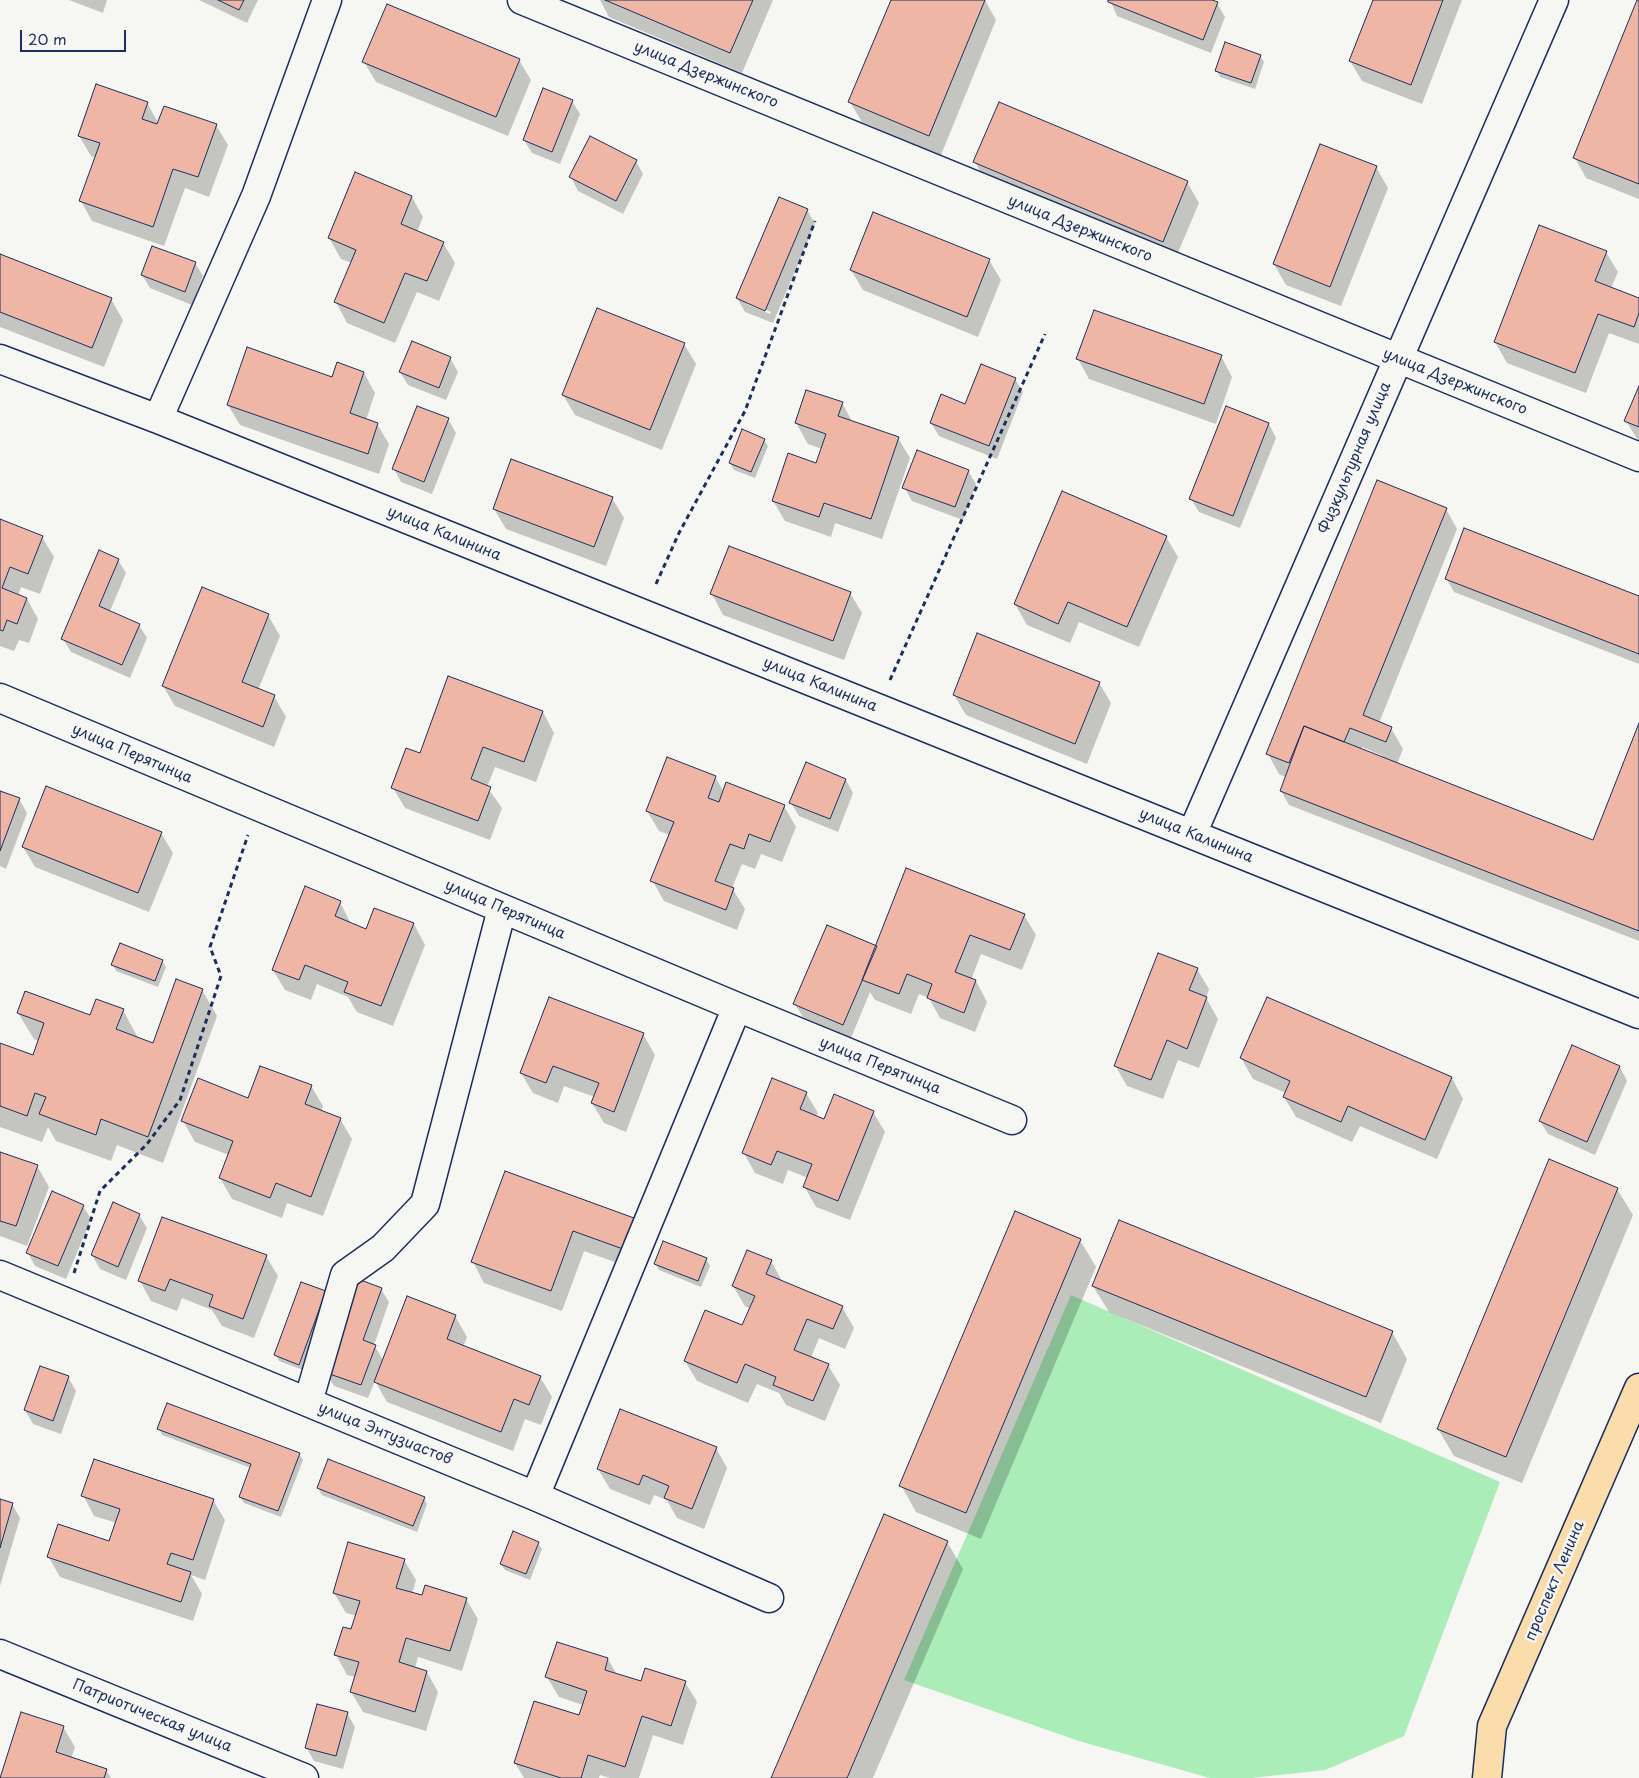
<!DOCTYPE html>
<meta charset="utf-8">
<style>
body{margin:0}
#map{position:relative;width:1639px;height:1778px;overflow:hidden;background:#f6f6f2;font-family:"Playpen Sans",sans-serif}
canvas{display:block}
.scale{position:absolute;left:20px;top:30px;width:106px;height:22px;box-sizing:border-box;border:2px solid #1b2f5e;border-top:0;padding-left:6px;font-size:15px;line-height:18px;white-space:nowrap;color:#1b2f5e;-webkit-text-stroke:4px #f6f6f2;paint-order:stroke}
</style>
<div id="map">
<canvas width="1639" height="1778"></canvas>
<div class="scale">20 m</div>
</div>
<script>
const ctx = document.querySelector('canvas').getContext('2d');
ctx.lineJoin = 'round';
function fillPath(path, color) { ctx.fillStyle = color; ctx.fill(path, 'evenodd'); }
const poly = rows => new Path2D(rows.map(r => 'M' + r).join(''));
function stroke(path, color, width, dash) { ctx.strokeStyle = color; ctx.lineWidth = width; ctx.lineCap = dash ? 'butt' : 'round'; ctx.setLineDash(dash || []); ctx.stroke(path); }
function drawText(font, color, halo, rows, align = 'center') {
  ctx.font = font + ' "Playpen Sans",sans-serif'; ctx.lineWidth = 5; ctx.setLineDash([]); ctx.textBaseline = 'middle'; ctx.strokeStyle = halo; ctx.fillStyle = color; for (const [text, x, y, turn = 0] of rows) {
    ctx.save(); ctx.translate(x, y); ctx.rotate((+turn || 0) * Math.PI / 180); ctx.textAlign = isNaN(turn) ? turn : align; if (halo) ctx.strokeText(text, 0, 0); ctx.fillText(text, 0, 0); ctx.restore();
  }
}
fillPath(poly([
 [1071,1295,1500,1482,1404,1736,1325,1770,1251,1778,1210,1778,1079,1741,904,1680]
]), '#aaedb8');
fillPath(poly([
 [69,0,107,0,103,13],
 [199,0,258,0,247,23],
 [600,0,773,0,742,73,609,17],
 [892,0,985,0,996,20,941,155,862,122,850,102],
 [1110,0,1209,0,1217,3,1225,17,1211,53,1117,16],
 [1374,0,1462,0,1422,104,1362,81,1350,61],
 [1639,0,1639,199,1586,178,1575,158],
 [1260,56,1264,62,1255,89,1220,77,1217,71],
 [519,60,531,80,508,136,376,82,364,62],
 [572,101,580,114,560,164,532,153,524,140],
 [147,103,159,124,216,125,228,145,209,197,185,188,164,246,92,221,81,201,96,158,91,156,79,136],
 [1000,103,1187,182,1199,203,1174,262,986,182,975,162],
 [636,161,643,174,623,214,578,191,571,177],
 [1376,167,1388,188,1341,306,1286,285,1274,264],
 [412,197,423,217,417,232,443,243,455,263,439,301,417,292,395,343,347,323,336,302,352,263,341,259,329,238],
 [807,210,815,224,773,323,745,312,737,298],
 [747,302,771,312,770,314,747,304],
 [1606,252,1618,272,1611,288,1639,299,1639,344,1609,333,1586,393,1507,363,1495,342],
 [0,256,111,299,123,320,104,367,0,327],
 [989,260,1001,280,978,337,863,290,851,270],
 [195,263,203,276,192,305,150,288,142,275],
 [684,344,696,364,662,450,575,415,563,395],
 [1221,356,1232,377,1216,424,1089,379,1078,359],
 [450,358,458,372,446,400,408,385,400,372],
 [364,373,375,393,366,420,377,424,389,444,379,474,240,425,228,405],
 [1015,379,1023,392,997,459,939,436,931,423],
 [1639,390,1639,442,1626,421],
 [842,403,853,423,898,438,910,458,882,539,835,523,831,537,785,521,773,501,817,464,822,449,808,444,796,423],
 [1227,408,1269,424,1276,438,1240,528,1199,512,1191,499],
 [448,419,456,433,432,494,401,482,394,469],
 [764,440,768,446,755,478,734,470,730,463],
 [968,471,976,484,963,520,912,501,904,487],
 [612,498,624,518,606,566,506,529,494,509],
 [1446,509,1457,529,1379,723,1391,728,1403,749,1397,764,1594,842,1639,727,1639,941,1289,805,1281,791,1286,777,1279,774,1268,754],
 [1362,747,1383,756,1382,758,1361,750],
 [0,520,42,537,54,557,40,594,21,587,18,596,27,599,38,619,29,643,19,640,14,651,0,646],
 [1166,537,1178,557,1139,647,1079,622,1070,643,1027,625,1015,604],
 [118,560,126,573,110,611,139,625,147,638,130,678,71,652,63,639],
 [1446,578,1639,597,1639,664,1454,592],
 [850,593,862,613,844,660,723,615,712,594],
 [268,615,280,636,258,690,274,696,286,717,274,747,175,706,163,686],
 [449,678,543,712,554,733,536,782,495,767,487,787,502,808,490,840,405,808,393,788,421,755],
 [1099,683,1111,703,1087,764,966,715,954,695],
 [715,777,724,792,784,806,796,827,782,862,761,854,755,869,742,864,732,888,745,909,737,930,664,901,652,880,670,835,659,831,647,811],
 [846,780,853,793,838,832,799,816,791,803],
 [0,792,19,799,27,813,6,869,0,866],
 [161,833,173,853,149,912,35,867,23,847],
 [340,902,351,924,367,930,375,910,414,924,425,945,393,1026,357,1012,348,997,317,984,311,1000,285,990,273,970],
 [1024,915,1036,935,1022,970,981,954,971,980,976,981,987,1002,975,1032,940,1018,929,998,919,994,911,1014,875,1000,870,992,851,1038,803,1017,795,1004,876,947],
 [162,961,166,967,158,987,116,971,113,964],
 [1197,969,1209,989,1206,998,1218,1019,1199,1068,1178,1060,1163,1099,1127,1086,1115,1065],
 [202,990,217,1016,163,1163,117,1145,111,1161,56,1141,48,1127,42,1142,0,1127,0,1045,33,1057,39,1041,34,1039,18,1013,91,1017,123,1010,138,1038,153,1044],
 [1268,998,1452,1078,1463,1099,1437,1159,1360,1126,1352,1142,1296,1117,1284,1097,1286,1093,1253,1079,1241,1058],
 [643,1034,655,1055,626,1132,604,1123,592,1103,595,1097,564,1086,558,1103,533,1093,521,1073],
 [1573,1047,1620,1067,1627,1081,1595,1155,1548,1134,1540,1121],
 [311,1086,323,1106,321,1112,340,1119,352,1139,323,1216,287,1203,282,1218,232,1199,220,1178,229,1155,195,1142,183,1121,249,1099],
 [806,1093,818,1113,816,1117,825,1121,873,1112,885,1132,850,1220,816,1207,804,1186,808,1178,788,1170,783,1184,755,1173,744,1153],
 [0,1153,37,1166,49,1187,27,1246,0,1236],
 [505,1173,633,1219,645,1240,634,1269,584,1251,562,1311,484,1283,473,1262],
 [1617,1189,1633,1215,1522,1483,1454,1456,1438,1429],
 [83,1206,91,1219,66,1279,35,1266,28,1253],
 [139,1215,147,1228,126,1280,100,1269,92,1255],
 [1080,1240,1096,1267,981,1539,916,1512,901,1485],
 [266,1256,278,1276,254,1338,222,1326,212,1310,182,1298,177,1311,151,1301,140,1281],
 [706,1259,710,1266,701,1287,659,1270,656,1264],
 [771,1261,782,1281,842,1307,854,1328,845,1349,819,1338,811,1358,828,1365,840,1385,825,1421,786,1405,779,1393,757,1384,748,1403,697,1381,685,1361,743,1327,751,1309,745,1306,733,1286],
 [1093,1286,1392,1332,1407,1359,1381,1423,1109,1312],
 [381,1289,389,1302,374,1345,383,1360,455,1316,467,1337,463,1347,540,1377,552,1397,541,1425,525,1419,513,1451,387,1402,375,1381,368,1398,334,1386,326,1372],
 [325,1292,329,1298,303,1370,279,1361,276,1355],
 [68,1377,76,1391,61,1434,33,1424,25,1410],
 [159,1428,299,1454,303,1460,281,1517,244,1503,240,1497,251,1468,162,1435],
 [716,1448,727,1468,704,1529,677,1518,667,1500,654,1495,650,1505,610,1489,598,1469],
 [329,1461,424,1498,427,1504,417,1532,322,1495,318,1488],
 [83,1495,213,1500,225,1520,205,1580,191,1575,202,1594,193,1621,60,1577,48,1556,110,1543,117,1523,94,1516],
 [0,1501,12,1504,20,1518,0,1586],
 [947,1542,963,1569,873,1778,772,1778],
 [538,1543,542,1549,530,1580,505,1570,501,1564],
 [404,1560,416,1580,412,1594,423,1597,466,1599,478,1619,462,1671,418,1657,415,1668,427,1672,438,1692,426,1731,363,1712,351,1692,356,1677,347,1675,336,1655,352,1631,357,1616,346,1613,334,1593],
 [608,1659,617,1675,642,1683,685,1682,697,1702,683,1745,653,1735,639,1778,610,1778,600,1775,599,1778,524,1778,515,1763,580,1717,583,1705,559,1697,547,1677],
 [347,1713,355,1727,343,1769,314,1761,306,1747],
 [63,1727,75,1747,71,1759,106,1770,111,1778,1,1778]
]), '#0003');
const building = poly([
 [218,0,244,0,239,10,218,0],
 [605,0,753,0,730,53,605,0],
 [891,0,985,0,929,136,848,102,891,0],
 [1108,0,1212,0,1218,2,1203,40,1108,2,1108,0],
 [1373,0,1443,0,1411,85,1349,61,1373,0],
 [1637,0,1639,0,1639,184,1573,158,1637,0],
 [387,4,520,59,496,117,362,62,387,4],
 [1225,42,1261,55,1251,83,1215,71,1225,42],
 [96,84,148,102,142,119,157,124,164,106,217,124,198,177,173,169,153,227,79,201,100,143,78,136,96,84],
 [543,88,573,100,552,152,523,140,543,88],
 [999,102,1188,181,1163,242,973,162,999,102],
 [590,136,637,160,616,201,569,177,590,136],
 [1320,144,1377,166,1330,287,1273,264,1320,144],
 [355,172,412,196,401,224,444,242,427,281,405,273,384,323,334,302,356,250,328,238,355,172],
 [779,197,808,209,765,311,736,298,779,197],
 [873,212,990,259,967,317,850,270,873,212],
 [1539,225,1607,251,1595,281,1639,298,1639,313,1634,327,1598,314,1575,373,1494,342,1539,225],
 [152,246,196,262,185,292,141,275,152,246],
 [0,254,112,298,92,348,0,312,0,254],
 [597,308,685,343,650,430,562,395,597,308],
 [1094,310,1222,355,1204,404,1076,359,1094,310],
 [412,341,451,357,439,388,399,372,412,341],
 [247,347,332,377,337,362,364,372,350,413,378,423,368,454,227,405,247,347],
 [981,364,1016,378,989,446,930,423,941,394,965,404,981,364],
 [1639,386,1639,427,1624,421,1639,386],
 [806,390,843,402,838,416,899,437,871,519,824,503,819,517,772,501,788,453,816,463,826,434,795,423,806,390],
 [417,406,449,418,424,482,392,469,417,406],
 [1226,406,1269,423,1233,516,1189,499,1226,406],
 [742,429,765,439,751,472,729,463,742,429],
 [917,450,969,470,955,507,902,488,917,450],
 [511,459,613,497,594,547,493,509,511,459],
 [1377,480,1447,508,1363,715,1392,727,1386,742,1350,728,1344,742,1304,726,1289,763,1266,754,1377,480],
 [1062,491,1167,536,1127,627,1068,602,1058,624,1014,604,1062,491],
 [0,519,43,536,28,574,10,567,2,588,27,598,17,624,7,620,3,631,0,630,0,519],
 [1464,528,1639,596,1639,654,1445,579,1464,528],
 [729,546,851,592,833,641,710,594,729,546],
 [99,550,119,559,99,606,140,624,122,665,61,639,99,550],
 [202,587,269,614,242,682,275,695,263,727,162,686,202,587],
 [977,633,1100,682,1075,744,953,695,977,633],
 [448,676,543,711,524,762,483,747,471,779,491,787,478,821,391,788,406,748,420,753,448,676],
 [1639,723,1639,931,1280,791,1304,726,1593,840,1639,723],
 [667,757,716,776,708,798,719,802,726,782,785,805,770,842,749,834,744,849,730,844,715,881,734,888,726,910,650,881,674,822,646,811,667,757],
 [806,762,846,779,830,819,789,803,806,762],
 [46,786,162,832,138,893,22,847,46,786],
 [0,791,20,798,0,851,0,791],
 [906,868,1025,914,1010,950,970,935,955,972,976,980,964,1013,927,998,932,984,907,974,899,994,862,980,906,868],
 [305,886,341,901,335,916,366,929,374,908,414,923,381,1006,344,992,348,982,305,965,299,980,272,970,305,886],
 [827,925,877,946,843,1025,793,1004,827,925],
 [120,943,163,960,155,981,111,965,120,943],
 [1158,953,1198,968,1189,990,1207,997,1187,1049,1167,1040,1151,1080,1114,1066,1158,953],
 [176,979,203,989,148,1137,101,1119,96,1135,39,1114,46,1097,35,1093,27,1116,0,1106,0,1043,33,1055,44,1023,17,1013,25,991,90,1015,96,999,124,1009,116,1029,153,1043,176,979],
 [549,997,644,1033,614,1112,591,1103,599,1083,553,1066,546,1083,520,1073,549,997],
 [1267,997,1452,1077,1425,1140,1348,1106,1341,1122,1283,1097,1290,1081,1240,1058,1267,997],
 [1572,1045,1620,1066,1587,1142,1539,1121,1572,1045],
 [260,1066,312,1085,305,1104,341,1118,311,1197,276,1183,270,1198,219,1178,233,1141,181,1121,198,1078,248,1098,260,1066],
 [772,1078,807,1092,800,1109,824,1119,834,1094,874,1111,838,1201,803,1187,812,1164,777,1151,771,1165,742,1153,772,1078],
 [0,1152,38,1165,16,1226,0,1221,0,1152],
 [1549,1159,1618,1188,1506,1457,1437,1429,1549,1159],
 [505,1171,634,1218,623,1249,573,1231,551,1291,471,1262,505,1171],
 [52,1191,84,1205,58,1266,26,1253,52,1191],
 [113,1202,140,1214,118,1267,91,1255,113,1202],
 [1015,1211,1081,1239,966,1513,899,1486,1015,1211],
 [162,1217,267,1255,243,1319,209,1306,213,1295,170,1279,165,1291,138,1281,162,1217],
 [1119,1220,1393,1331,1366,1397,1092,1286,1119,1220],
 [663,1241,707,1258,698,1281,654,1264,663,1241],
 [747,1250,772,1260,766,1274,843,1306,833,1329,807,1319,794,1350,829,1364,813,1401,773,1385,776,1377,745,1364,737,1383,684,1361,705,1310,742,1325,755,1296,732,1286,747,1250],
 [358,1279,382,1288,363,1340,376,1345,361,1385,324,1372,358,1279],
 [301,1282,326,1291,299,1365,274,1355,301,1282],
 [407,1296,456,1315,447,1339,541,1376,529,1405,514,1399,501,1432,374,1382,407,1296],
 [40,1366,69,1376,53,1421,24,1410,40,1366],
 [167,1403,300,1453,278,1511,239,1497,251,1464,157,1429,167,1403],
 [620,1409,717,1447,692,1509,664,1498,669,1486,643,1475,639,1485,597,1469,620,1409],
 [94,1459,214,1499,193,1560,171,1553,167,1564,191,1572,181,1602,47,1557,58,1524,109,1541,120,1509,81,1496,94,1459],
 [328,1459,425,1497,413,1526,317,1488,328,1459],
 [0,1499,13,1503,0,1548,0,1499],
 [884,1514,948,1541,847,1778,771,1778,884,1514],
 [513,1531,539,1542,526,1574,500,1564,513,1531],
 [348,1542,405,1559,396,1588,422,1595,425,1585,467,1598,450,1651,406,1638,399,1662,427,1671,415,1712,350,1692,359,1662,334,1655,343,1627,351,1629,360,1601,333,1593,348,1542],
 [557,1642,608,1658,605,1670,641,1681,645,1668,686,1681,671,1726,642,1716,625,1767,588,1755,581,1778,561,1778,514,1763,534,1701,579,1715,587,1691,545,1677,557,1642],
 [317,1704,348,1712,336,1756,305,1748,317,1704],
 [21,1712,64,1726,56,1752,107,1769,104,1778,0,1778,21,1712]
]);
fillPath(building, '#efb6a6');
stroke(building, '#1b2f5e', 1);
const minor = poly([
 [522,0,1639,457],
 [0,359,158,419,1639,1014],
 [158,419,256,196,327,0],
 [0,698,737,1007,1012,1120],
 [1192,834,1554,0],
 [0,1275,535,1496,769,1598],
 [308,1402,345,1275,383,1248,425,1204,502,909],
 [535,1496,737,1007],
 [0,1654,304,1778]
]);
const major = poly([
 [1487,1778,1492,1726,1639,1388]
]);
stroke(minor, '#1b2f5e', 31);
stroke(major, '#1b2f5e', 31);
stroke(poly([
 [656,584,679,533,745,411,815,221],
 [890,680,1045,334],
 [74,1273,100,1191,147,1144,180,1100,221,976,210,947,248,835]
]), '#1b2f5e', 3, [5, 4]);
stroke(minor, '#f6f6f2', 28);
stroke(major, '#fbddab', 28);
drawText('15px', '#1b2f5e', '#f6f6f2', [
 ["улица Дзержинского",706,75,22],
 ["улица Дзержинского",1080,229,22],
 ["улица Дзержинского",1455,382,22],
 ["Физкультурная улица",1355,458,-67],
 ["улица Калинина",444,534,22],
 ["улица Калинина",820,685,22],
 ["улица Перятинца",132,754,23],
 ["улица Калинина",1196,836,22],
 ["улица Перятинца",505,910,23],
 ["улица Перятинца",880,1066,22],
 ["улица Энтузиастов",385,1434,22],
 ["проспект Ленина",1555,1581,-67],
 ["Патриотическая улица",152,1716,22]
]);
</script>
